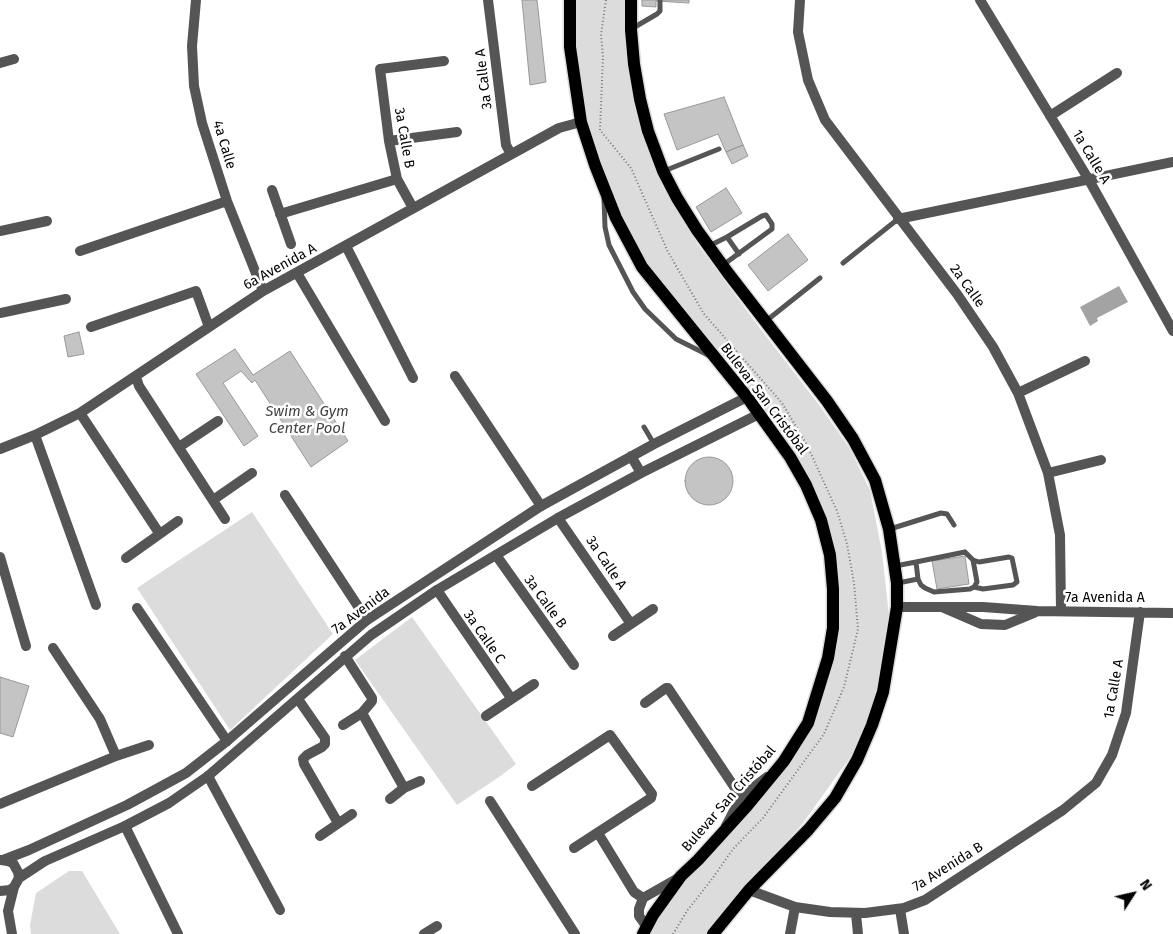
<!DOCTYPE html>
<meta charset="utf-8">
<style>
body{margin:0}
#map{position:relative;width:1173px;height:934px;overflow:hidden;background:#fff;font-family:"Fira Sans",sans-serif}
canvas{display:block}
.north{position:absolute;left:1108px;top:869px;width:50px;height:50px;-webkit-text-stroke:4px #fff;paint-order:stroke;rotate:55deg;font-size:14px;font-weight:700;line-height:20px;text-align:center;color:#000}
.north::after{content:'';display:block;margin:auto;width:18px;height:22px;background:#000;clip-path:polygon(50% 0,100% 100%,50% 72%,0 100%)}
</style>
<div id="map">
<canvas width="1173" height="934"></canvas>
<div class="north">N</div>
</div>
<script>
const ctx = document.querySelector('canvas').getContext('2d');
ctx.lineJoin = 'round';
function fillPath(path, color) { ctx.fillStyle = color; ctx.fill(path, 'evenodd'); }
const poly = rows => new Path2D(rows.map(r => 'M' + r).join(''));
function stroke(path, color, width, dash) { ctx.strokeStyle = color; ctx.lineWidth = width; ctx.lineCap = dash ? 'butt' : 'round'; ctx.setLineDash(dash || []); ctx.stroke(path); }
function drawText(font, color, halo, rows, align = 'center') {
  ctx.font = font + ' "Fira Sans",sans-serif'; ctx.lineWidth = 5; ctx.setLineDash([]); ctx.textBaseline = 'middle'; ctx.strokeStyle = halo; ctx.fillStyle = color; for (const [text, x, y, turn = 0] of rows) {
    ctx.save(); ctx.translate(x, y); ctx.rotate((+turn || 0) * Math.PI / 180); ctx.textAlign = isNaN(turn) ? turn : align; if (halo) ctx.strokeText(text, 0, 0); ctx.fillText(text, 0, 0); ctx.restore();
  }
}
fillPath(poly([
 [575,0,625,0,654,163,676,210,698,245,759,327,820,406,850,449,870,490,882,552,889,616,885,653,879,690,851,756,803,823,706,934,648,934,678,889,813,724,837,632,812,488,645,262,619,212,586,120,576,51],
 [252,512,333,634,230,730,137,588],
 [412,617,516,764,502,775,457,805,355,660],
 [69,871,82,871,120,934,31,934,30,925,36,893]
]), '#dcdcdc');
fillPath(poly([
 [1119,286,1128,302,1097,318,1098,321,1090,326,1080,307]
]), '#a3a3a3');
const building = poly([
 [522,0,537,0,546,82,530,85,522,0],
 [642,0,689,0,689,3,656,1,656,7,642,6,642,0],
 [724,97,743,145,726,152,718,134,677,150,664,114,724,97],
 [743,145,748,156,732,164,726,152,743,145],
 [726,188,742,213,711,232,696,207,726,188],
 [788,234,808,260,768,291,748,265,788,234],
 [79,332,84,354,68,357,64,336,79,332],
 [235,349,253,375,290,351,348,441,311,467,255,380,252,383,241,371,223,383,258,436,244,446,196,374,235,349],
 '685 481a24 24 0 1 1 48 0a24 24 0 1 1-48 0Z',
 [965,556,969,584,937,589,932,561,965,556],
 [0,677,29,686,13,737,0,733,0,677]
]);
fillPath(building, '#c4c4c4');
stroke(building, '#999', 1);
const primary = poly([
 [570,0,570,47,581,122,595,165,616,218,642,267,747,397,790,457,806,485,821,520,830,555,833,589,833,628,828,658,808,723,784,761,747,806,698,860,681,876,653,915,643,934],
 [631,0,631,30,634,64,640,99,648,131,663,171,677,198,697,230,728,273,827,401,853,439,875,480,889,529,897,583,897,607,883,692,872,725,857,760,835,798,808,830,749,890,713,934]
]);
stroke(primary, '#dbdbdb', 15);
stroke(poly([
 [606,0,601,35,603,57,600,130,631,168,668,252,704,314,782,403,807,445,837,511,847,544,854,583,858,629,844,687,824,734,763,818,733,849,712,879,687,911,673,934]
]), '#777', 2, [1, 2.5]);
stroke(poly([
 [633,28,657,14,660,11,660,1],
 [664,171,719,149],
 [604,199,605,227,609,245,633,292,645,309,676,339,708,355],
 [727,237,739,254],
 [709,246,727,237,762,216,766,215,772,224,772,229,723,265],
 [843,263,898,219],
 [766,321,820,278],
 [644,427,654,444],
 [890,529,941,513,947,514,954,525],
 [965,552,973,560,977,582,974,587,970,589,934,592,925,588,921,585,918,579,916,562,965,552],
 [973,560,979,562,1009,557,1012,558,1017,582,1013,585,983,589,974,587],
 [895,566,916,562],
 [898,583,918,579]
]), '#555', 5);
stroke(poly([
 [196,0,192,46,194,86,202,123,227,201,263,291],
 [488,0,506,145,511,154],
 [800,0,798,32,808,80,825,120,957,294,993,347,1018,393,1048,473,1060,535,1061,611],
 [980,0,1089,180,1173,331],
 [0,63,14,59],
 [1050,116,1117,73],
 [389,141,457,132],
 [272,190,291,244],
 [413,208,397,179,389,141,380,69,444,61],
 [280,214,397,179],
 [898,219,1173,162],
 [0,231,47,221],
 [346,246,413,378],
 [80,251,227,201],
 [297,273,385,421],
 [0,313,66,299],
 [91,327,196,291,209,327],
 [455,376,541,506],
 [136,377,139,386,225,519],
 [1018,393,1085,361],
 [80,413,159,533],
 [35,435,96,605],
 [179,447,218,421],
 [0,449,35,435,80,413,263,291,559,128,581,122],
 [1048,473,1101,460],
 [285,495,367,620],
 [213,500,252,473],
 [558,518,631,624],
 [496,555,574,665],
 [0,557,26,646],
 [126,558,178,521],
 [437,590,511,698],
 [897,607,983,607,1037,611,1173,613],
 [137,608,227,741],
 [944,608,981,624,1005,625,1034,613],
 [613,636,653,609],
 [53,648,100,719,116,756],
 [298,699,325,738,325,744,322,747,307,755,303,759,304,764,338,823],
 [645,703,666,688,668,688,741,797],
 [362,713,404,788],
 [486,716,534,684],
 [343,725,362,713,372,701,372,698,345,656],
 [208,776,280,910],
 [532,786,610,735,652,794,651,798,574,848],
 [390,799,404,788,420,781],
 [490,801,575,934],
 [0,804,116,756,149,745],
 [125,826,178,934],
 [726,826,741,797,767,777],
 [598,833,634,892,643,898],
 [320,836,352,814],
 [749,890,795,907,830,912,865,913,904,908,925,900,1063,810,1096,783,1112,755,1126,713,1140,612],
 [900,909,904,934],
 [856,914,858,934],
 [647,927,639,916,639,909,643,898,680,877],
 [424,934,437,926],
 [790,934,795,907]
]), '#555', 10);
stroke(poly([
 [631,456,641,473],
 [3,860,29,850,127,805,186,773,227,741,367,620,541,506,654,444,747,397],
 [19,878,45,861,125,826,169,803,208,776,371,635,437,590,558,518,641,473,759,414],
 [0,891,10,890,14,887,19,878,18,872,13,863,8,861,1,860],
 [12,934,8,911,14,887]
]), '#555', 10);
stroke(primary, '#000', 12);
drawText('14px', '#000', '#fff', [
 ["3a Calle A",484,79,-97],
 ["3a Calle B",404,138,80],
 ["4a Calle",224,145,73],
 ["1a Calle A",1091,157,59],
 ["6a Avenida A",280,267,-29],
 ["2a Calle",967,286,54],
 ["Bulevar San Cristóbal",764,399,53],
 ["3a Calle A",606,563,56],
 ["7a Avenida A",1105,598],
 ["3a Calle B",545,602,54],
 ["7a Avenida",361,611,-37],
 ["3a Calle C",484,637,55],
 ["1a Calle A",1114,689,-80],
 ["Bulevar San Cristóbal",729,799,-49],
 ["7a Avenida B",948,867,-32]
]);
drawText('italic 15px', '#444', '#fff', [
 ["Swim & Gym",307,412],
 ["Center Pool",307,429]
]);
</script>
